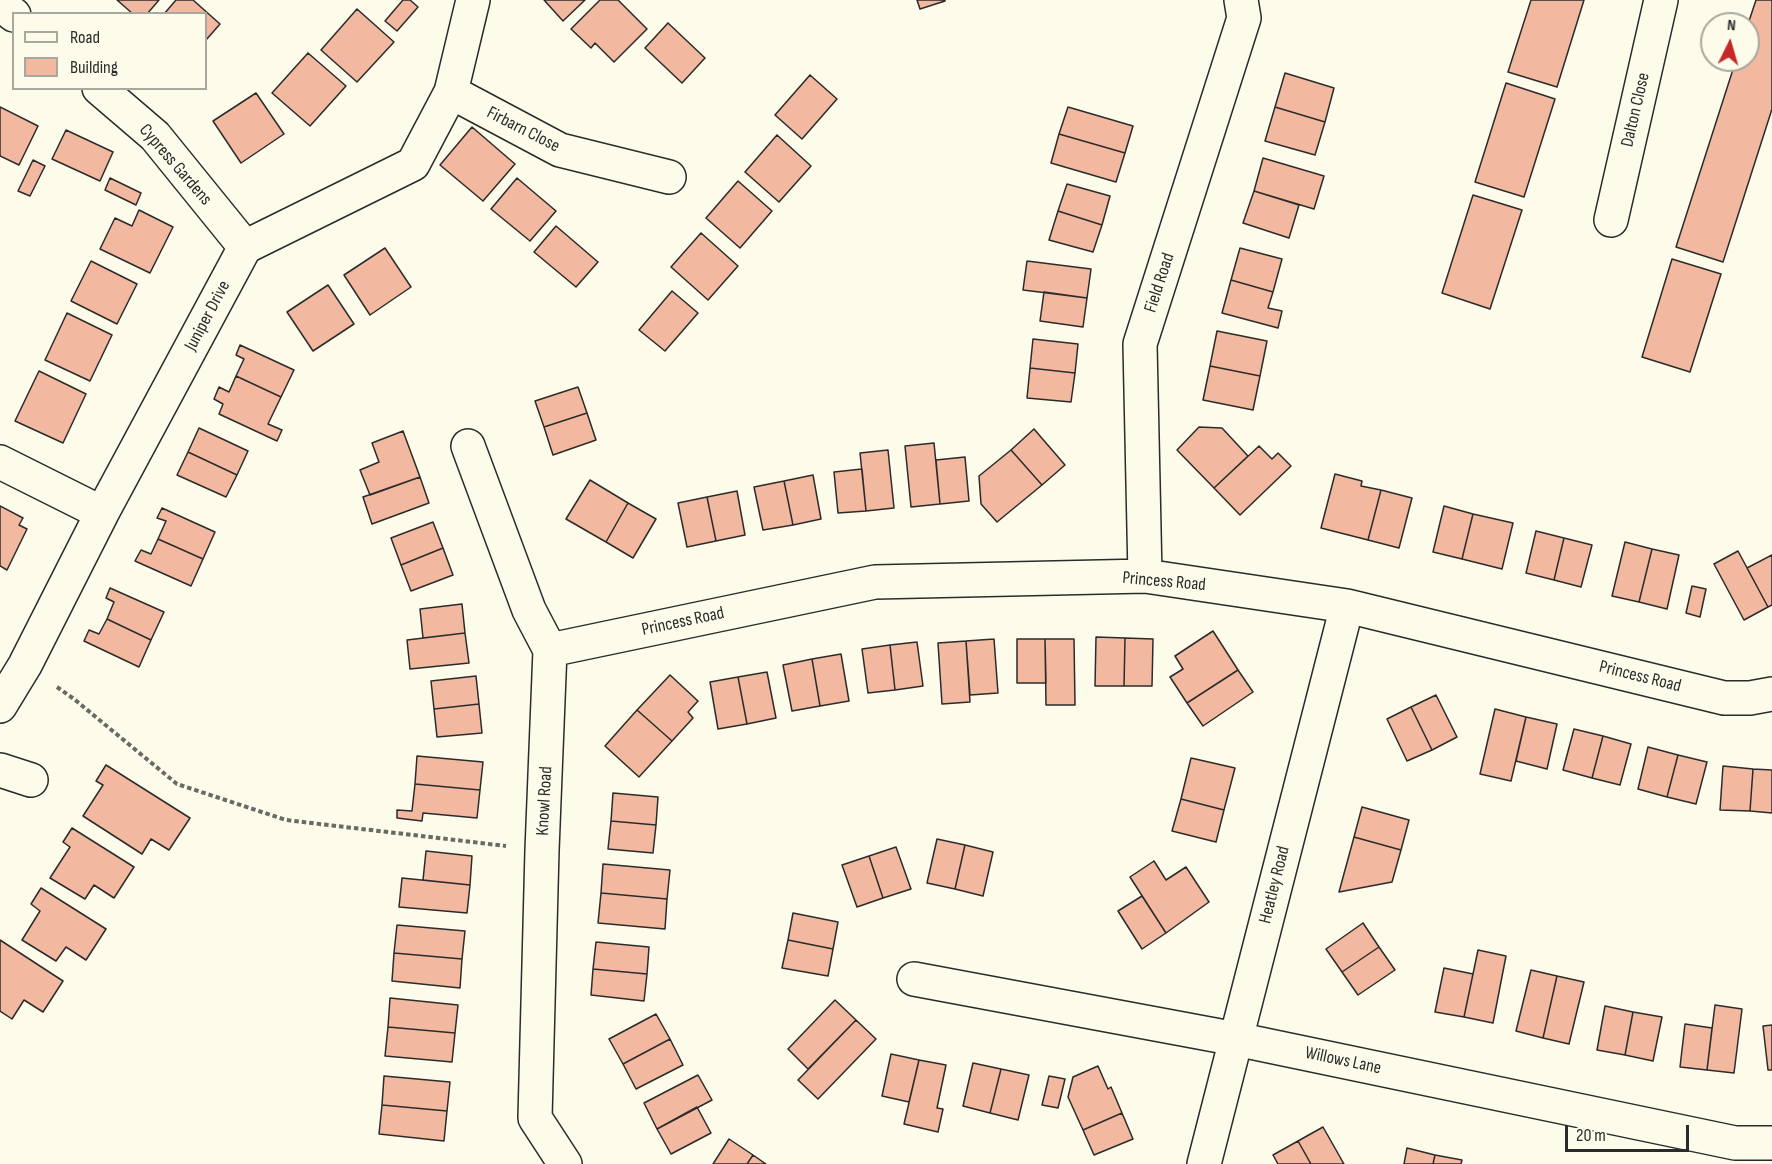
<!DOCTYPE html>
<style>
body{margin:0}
#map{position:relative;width:1772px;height:1164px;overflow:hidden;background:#fdfbea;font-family:"Sofia Sans Condensed",sans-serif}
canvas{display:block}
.legend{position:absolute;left:12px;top:12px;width:195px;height:78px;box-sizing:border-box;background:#fdfbea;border:2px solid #a9a89e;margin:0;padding:8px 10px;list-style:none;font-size:18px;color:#2b2b2b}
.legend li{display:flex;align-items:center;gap:12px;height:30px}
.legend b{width:30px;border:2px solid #a9a89e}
.north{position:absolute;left:1700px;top:12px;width:60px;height:60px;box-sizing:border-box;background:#fdfbea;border:2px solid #a9a89e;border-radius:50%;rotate:5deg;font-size:16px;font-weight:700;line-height:24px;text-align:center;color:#2b2b2b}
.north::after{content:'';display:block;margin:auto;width:21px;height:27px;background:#c62828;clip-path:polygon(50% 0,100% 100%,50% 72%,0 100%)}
.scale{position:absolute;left:1565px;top:1125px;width:124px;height:27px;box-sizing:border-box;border:3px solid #2b2b2b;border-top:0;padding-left:8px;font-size:18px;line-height:21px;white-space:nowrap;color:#2b2b2b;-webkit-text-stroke:4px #fdfbea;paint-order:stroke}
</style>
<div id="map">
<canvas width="1772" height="1164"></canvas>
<ul class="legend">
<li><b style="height:8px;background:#fdfbea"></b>Road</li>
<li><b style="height:16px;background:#f2b8a0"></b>Building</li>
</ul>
<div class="north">N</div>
<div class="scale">20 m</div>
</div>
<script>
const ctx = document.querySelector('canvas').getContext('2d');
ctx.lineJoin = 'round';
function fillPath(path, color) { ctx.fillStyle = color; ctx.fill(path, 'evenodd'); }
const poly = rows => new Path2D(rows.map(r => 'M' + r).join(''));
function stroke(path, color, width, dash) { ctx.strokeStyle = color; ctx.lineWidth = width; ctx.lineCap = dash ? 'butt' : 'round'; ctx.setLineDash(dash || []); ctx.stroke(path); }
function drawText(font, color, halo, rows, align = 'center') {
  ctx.font = font + ' "Sofia Sans Condensed",sans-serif'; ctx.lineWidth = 4.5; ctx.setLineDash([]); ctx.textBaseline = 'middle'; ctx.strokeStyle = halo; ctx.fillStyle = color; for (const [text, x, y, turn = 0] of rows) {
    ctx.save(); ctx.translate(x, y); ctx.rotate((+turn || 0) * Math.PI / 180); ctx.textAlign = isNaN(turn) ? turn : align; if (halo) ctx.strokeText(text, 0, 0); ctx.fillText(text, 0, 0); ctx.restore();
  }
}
const building = poly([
 [117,0,159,0,147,14,133,14,117,0],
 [176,0,193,0,220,24,206,40,206,14,164,14,176,0],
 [403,0,410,0,418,7,397,31,385,21,403,0],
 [544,0,585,0,563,21,544,0],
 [600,0,618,0,647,29,614,62,595,43,591,48,571,29,600,0],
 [917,0,945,0,945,1,920,9,917,0],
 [1531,0,1584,0,1557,87,1508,72,1531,0],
 [1756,0,1772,0,1772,109,1723,262,1676,247,1736,60,1748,60,1748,24,1756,0],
 [357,9,394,42,357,82,321,50,357,9],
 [668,23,705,58,682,83,645,48,668,23],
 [308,53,346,86,310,126,272,93,308,53],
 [1285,73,1334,88,1325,122,1275,107,1285,73],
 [810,75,837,99,802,139,775,115,810,75],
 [1506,83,1555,99,1524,197,1475,182,1506,83],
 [256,93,284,134,241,163,213,121,256,93],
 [0,107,38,126,19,165,0,156,0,107],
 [1068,107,1133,126,1125,153,1059,134,1068,107],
 [1275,107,1325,122,1315,155,1265,141,1275,107],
 [472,127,515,164,483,201,440,165,472,127],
 [66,130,113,152,100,181,52,159,66,130],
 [1059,134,1125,153,1116,182,1051,163,1059,134],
 [777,135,811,166,779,202,745,172,777,135],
 [1263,158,1324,176,1314,209,1254,191,1263,158],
 [33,160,45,166,30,196,18,191,33,160],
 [110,178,141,193,136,205,105,190,110,178],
 [517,178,556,211,530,241,491,209,517,178],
 [738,181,772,211,740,248,706,218,738,181],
 [1067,184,1110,196,1102,225,1058,211,1067,184],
 [1254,191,1299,205,1289,238,1243,223,1254,191],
 [1473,195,1522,210,1490,309,1442,293,1473,195],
 [139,210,173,227,150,273,100,249,115,218,132,226,139,210],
 [1058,211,1102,225,1093,252,1049,240,1058,211],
 [556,226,598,262,576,287,534,252,556,226],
 [701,233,738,266,708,300,671,267,701,233],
 [385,248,411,287,370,315,344,275,385,248],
 [1240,248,1282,259,1273,292,1231,280,1240,248],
 [1672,259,1721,274,1690,372,1642,357,1672,259],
 [91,261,137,284,117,324,71,301,91,261],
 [1027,261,1091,269,1087,298,1023,290,1027,261],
 [1231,280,1273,292,1268,308,1282,311,1278,328,1222,313,1231,280],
 [328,285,354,324,313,351,287,312,328,285],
 [672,291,698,313,665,351,639,330,672,291],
 [1044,292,1087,298,1083,327,1040,321,1044,292],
 [67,313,112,335,90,381,45,360,67,313],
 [1217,331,1267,341,1260,376,1210,366,1217,331],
 [1033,339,1078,344,1075,373,1030,368,1033,339],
 [240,345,294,370,281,397,236,376,244,359,236,355,240,345],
 [1210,366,1260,376,1253,410,1203,400,1210,366],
 [1030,368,1075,373,1071,402,1027,398,1030,368],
 [39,371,86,394,63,443,15,421,39,371],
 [236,376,281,397,268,424,282,430,277,441,219,414,223,404,214,399,219,387,229,392,236,376],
 [578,387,587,413,544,427,535,401,578,387],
 [587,413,596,440,553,455,544,427,587,413],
 [1199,427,1222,428,1248,456,1214,488,1177,450,1199,427],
 [199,428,248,451,237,475,188,452,199,428],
 [1034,429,1065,465,1042,485,1011,450,1034,429],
 [403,431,420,477,370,495,360,470,379,462,372,443,403,431],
 [934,443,940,504,911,507,905,446,934,443],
 [1259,446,1272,459,1278,453,1291,466,1240,515,1214,488,1259,446],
 [888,450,894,508,866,511,860,453,888,450],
 [1011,450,1042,485,997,522,981,504,979,476,1011,450],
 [188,452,237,475,226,497,177,475,188,452],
 [965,457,969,501,940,504,936,460,965,457],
 [862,469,866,511,838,513,834,472,862,469],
 [1335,474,1362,481,1361,486,1381,490,1368,540,1321,528,1335,474],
 [813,475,821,519,793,525,784,481,813,475],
 [420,477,429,503,372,524,363,497,420,477],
 [590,480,628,503,606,542,566,519,590,480],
 [784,481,793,525,763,530,754,487,784,481],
 [1381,490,1412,498,1399,548,1368,540,1381,490],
 [737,491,745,535,716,541,707,497,737,491],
 [707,497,716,541,687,547,678,503,707,497],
 [628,503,656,519,633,558,606,542,628,503],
 [0,506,23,518,19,525,27,529,7,570,0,566,0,506],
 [1444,506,1473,514,1462,559,1433,552,1444,506],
 [162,508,215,532,203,559,158,539,166,521,157,518,162,508],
 [1473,514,1513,523,1502,569,1462,559,1473,514],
 [433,522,443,548,401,565,391,538,433,522],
 [1536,531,1564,538,1554,580,1526,573,1536,531],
 [1564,538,1592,545,1581,587,1554,580,1564,538],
 [158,539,203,559,191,586,135,561,141,550,151,554,158,539],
 [1625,542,1652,549,1639,602,1612,596,1625,542],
 [443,548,453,575,411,591,401,565,443,548],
 [1652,549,1679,555,1667,609,1639,602,1652,549],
 [1738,551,1768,607,1744,620,1714,564,1738,551],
 [1772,555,1772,605,1768,607,1747,568,1772,555],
 [1692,586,1706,589,1700,617,1686,613,1692,586],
 [110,588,164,612,151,640,107,619,114,602,106,598,110,588],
 [462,604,465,633,423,638,420,609,462,604],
 [107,619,151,640,139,667,84,641,89,630,99,634,107,619],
 [1213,631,1238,670,1187,703,1170,677,1183,669,1175,656,1213,631],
 [465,633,469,663,410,669,407,640,465,633],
 [1096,637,1125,638,1124,686,1095,686,1096,637],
 [1125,638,1153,639,1152,686,1124,686,1125,638],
 [994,639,998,693,970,695,966,641,994,639],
 [1017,639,1045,639,1046,683,1017,683,1017,639],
 [1045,639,1074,639,1075,705,1046,705,1045,639],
 [966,641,970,702,942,704,938,643,966,641],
 [917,642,923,686,895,690,890,645,917,642],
 [890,645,895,690,868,693,862,649,890,645],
 [841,654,849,701,820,706,812,659,841,654],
 [812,659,820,706,792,711,783,665,812,659],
 [1238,670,1253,692,1203,726,1187,703,1238,670],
 [767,672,776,718,747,724,738,677,767,672],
 [670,675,698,701,688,712,693,718,672,741,637,710,670,675],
 [476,676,479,704,434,709,431,681,476,676],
 [738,677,747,724,718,729,710,682,738,677],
 [1436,695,1457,737,1432,750,1411,707,1436,695],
 [479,704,482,733,437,737,434,709,479,704],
 [1411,707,1432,750,1407,761,1387,719,1411,707],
 [1495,709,1526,717,1511,781,1480,774,1495,709],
 [637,710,672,741,639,777,605,746,637,710],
 [1526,717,1557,724,1547,769,1516,761,1526,717],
 [1574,729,1603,736,1592,778,1563,770,1574,729],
 [1603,736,1631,744,1620,785,1592,778,1603,736],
 [1648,747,1678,755,1667,797,1638,789,1648,747],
 [1678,755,1707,762,1696,804,1667,797,1678,755],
 [417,756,483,762,480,790,415,784,417,756],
 [1191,758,1235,768,1224,810,1181,799,1191,758],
 [106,765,190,818,169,850,151,839,142,854,83,816,103,785,96,781,106,765],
 [1723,766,1753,769,1750,811,1720,810,1723,766],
 [1753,769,1772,770,1772,813,1750,811,1753,769],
 [415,784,480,790,477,818,423,813,422,821,397,818,397,810,412,811,415,784],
 [613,793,658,797,656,825,611,821,613,793],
 [1181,799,1224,810,1216,842,1172,831,1181,799],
 [1362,807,1409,820,1401,850,1354,837,1362,807],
 [611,821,656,825,653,853,608,849,611,821],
 [72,828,134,867,114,898,94,885,85,899,50,878,70,847,63,842,72,828],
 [1354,837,1401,850,1392,882,1339,892,1354,837],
 [937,839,965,845,955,889,927,883,937,839],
 [965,845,993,852,983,896,955,889,965,845],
 [896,847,911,889,883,898,869,856,896,847],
 [426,851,472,856,470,885,423,880,426,851],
 [869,856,883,898,857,907,842,865,869,856],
 [1154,861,1166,880,1186,867,1209,902,1166,933,1130,877,1154,861],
 [603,864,670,870,667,899,601,893,603,864],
 [402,878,470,885,467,913,399,907,402,878],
 [41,888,106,929,86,960,66,947,56,961,22,940,40,911,31,904,41,888],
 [601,893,667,899,665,929,598,923,601,893],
 [1142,896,1166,933,1142,949,1118,911,1142,896],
 [793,913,838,922,833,949,788,940,793,913],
 [1363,923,1379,947,1342,972,1326,949,1363,923],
 [397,925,465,931,462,959,394,953,397,925],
 [0,940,63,981,43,1012,24,1000,12,1019,0,1011,0,940],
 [788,940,833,949,828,976,782,968,788,940],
 [596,942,649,947,647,974,593,969,596,942],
 [1379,947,1395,970,1358,995,1342,972,1379,947],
 [1478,950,1506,956,1493,1023,1464,1017,1478,950],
 [394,953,462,959,460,988,392,981,394,953],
 [1444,968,1473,974,1464,1017,1435,1012,1444,968],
 [593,969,647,974,644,1001,591,995,593,969],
 [1531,970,1557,976,1543,1038,1516,1031,1531,970],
 [1557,976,1584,982,1569,1044,1543,1038,1557,976],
 [390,998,458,1005,455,1033,388,1027,390,998],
 [835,1000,856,1020,808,1069,788,1049,835,1000],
 [1715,1005,1742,1009,1734,1073,1707,1070,1715,1005],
 [1605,1006,1633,1012,1625,1055,1597,1050,1605,1006],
 [1633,1012,1662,1017,1653,1061,1625,1055,1633,1012],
 [656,1014,670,1039,623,1064,609,1039,656,1014],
 [856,1020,876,1039,818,1099,798,1080,856,1020],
 [1685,1024,1712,1028,1707,1070,1680,1067,1685,1024],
 [1772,1025,1772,1070,1768,1070,1763,1026,1772,1025],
 [388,1027,455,1033,452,1062,385,1056,388,1027],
 [670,1039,683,1065,636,1089,623,1064,670,1039],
 [891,1054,919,1060,909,1102,882,1096,891,1054],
 [919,1060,946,1065,937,1108,943,1109,938,1132,904,1124,919,1060],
 [973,1063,1001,1069,990,1113,963,1106,973,1063],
 [1098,1066,1108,1089,1111,1087,1122,1113,1083,1130,1068,1097,1073,1077,1098,1066],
 [1001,1069,1029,1075,1018,1120,990,1113,1001,1069],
 [698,1075,712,1100,657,1129,644,1103,698,1075],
 [384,1076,450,1082,447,1111,382,1105,384,1076],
 [1049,1076,1065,1079,1058,1108,1042,1105,1049,1076],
 [382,1105,447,1111,444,1141,379,1134,382,1105],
 [697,1107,711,1133,671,1154,657,1129,697,1107],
 [1122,1113,1133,1139,1094,1155,1083,1130,1122,1113],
 [1323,1127,1344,1164,1311,1164,1298,1141,1323,1127],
 [729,1139,753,1155,747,1164,713,1164,729,1139],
 [1298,1141,1311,1164,1278,1164,1273,1155,1298,1141],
 [1407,1148,1435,1155,1433,1164,1404,1164,1407,1148],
 [753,1155,766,1164,747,1164,753,1155],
 [1435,1155,1462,1160,1461,1164,1433,1164,1435,1155]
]);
fillPath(building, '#f2b8a0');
stroke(building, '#2b2b2b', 1.5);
const minor = poly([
 [0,4,14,15],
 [99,88,155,136,245,247],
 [451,92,560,150,669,177],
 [1611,220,1661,0],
 [468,446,529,610,550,650,542,850,535,1118,565,1164],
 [0,462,102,513],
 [1145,576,1140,344,1244,18,1241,0],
 [550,650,875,582,1145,576,1347,606,1724,698,1750,698,1772,694],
 [0,706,25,665,102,513,245,247,413,164,451,92,473,0],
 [0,770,31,780],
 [914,979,1236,1039,1735,1143,1772,1143],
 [1204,1164,1347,606]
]);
stroke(minor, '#2b2b2b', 36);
stroke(poly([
 [57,687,74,699,177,784,286,820,506,846]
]), '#6a6964', 4, [4.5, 3]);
stroke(minor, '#fdfbea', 33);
drawText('18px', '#2b2b2b', '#fdfbea', [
 ["Dalton Close",1636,110,-77],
 ["Firbarn Close",523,130,27],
 ["Cypress Gardens",175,165,49],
 ["Field Road",1160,283,-72],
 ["Juniper Drive",208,316,-62],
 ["Princess Road",1164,582,5],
 ["Princess Road",683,622,-12],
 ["Princess Road",1640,677,14],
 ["Knowl Road",545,801,-87],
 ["Heatley Road",1275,885,-76],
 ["Willows Lane",1343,1061,12]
]);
</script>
